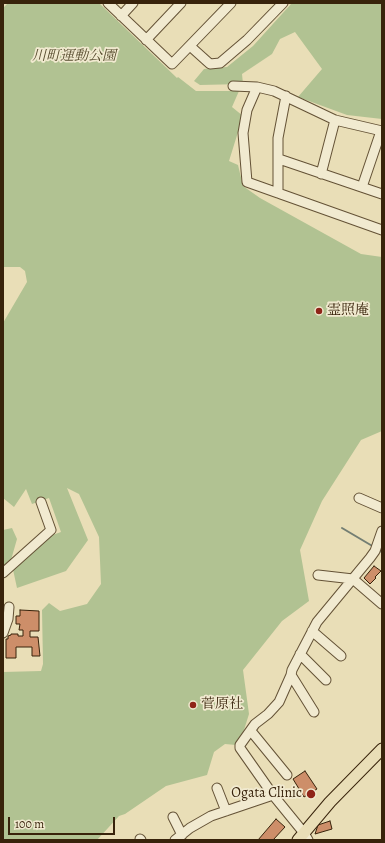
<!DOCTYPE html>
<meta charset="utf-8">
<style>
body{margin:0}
#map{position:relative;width:385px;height:843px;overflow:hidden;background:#e9deb7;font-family:Alegreya,serif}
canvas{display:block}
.frame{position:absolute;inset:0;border:4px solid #38230b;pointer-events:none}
.scale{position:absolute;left:8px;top:817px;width:107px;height:18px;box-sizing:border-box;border:2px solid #38230b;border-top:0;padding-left:5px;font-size:12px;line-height:14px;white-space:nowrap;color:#38230b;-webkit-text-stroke:3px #f1ead0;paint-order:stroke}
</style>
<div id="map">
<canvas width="385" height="843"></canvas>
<div class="frame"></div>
<div class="scale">100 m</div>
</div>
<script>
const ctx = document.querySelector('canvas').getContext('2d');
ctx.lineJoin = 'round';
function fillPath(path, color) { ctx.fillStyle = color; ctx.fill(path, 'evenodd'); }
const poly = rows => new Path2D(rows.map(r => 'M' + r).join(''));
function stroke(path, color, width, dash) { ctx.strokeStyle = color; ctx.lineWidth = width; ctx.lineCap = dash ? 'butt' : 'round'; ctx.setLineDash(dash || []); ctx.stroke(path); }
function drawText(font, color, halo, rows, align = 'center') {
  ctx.font = font + ' Alegreya,"Noto Serif JP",serif'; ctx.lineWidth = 3.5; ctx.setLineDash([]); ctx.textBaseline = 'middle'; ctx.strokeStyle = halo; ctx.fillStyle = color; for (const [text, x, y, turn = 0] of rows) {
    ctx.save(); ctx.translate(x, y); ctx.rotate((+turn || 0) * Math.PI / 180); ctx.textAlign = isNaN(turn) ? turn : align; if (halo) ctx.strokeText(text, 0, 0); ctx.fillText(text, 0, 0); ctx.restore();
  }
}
fillPath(poly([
 [8,3,99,3,177,78,178,77,196,91,239,91,232,107,243,116,229,161,238,165,243,186,260,198,361,254,382,257,382,431,361,440,322,501,300,550,309,601,282,621,243,670,249,714,244,730,236,745,225,744,214,752,207,775,166,786,125,814,119,816,97,840,3,840,3,672,41,671,43,664,42,610,49,603,60,611,87,604,101,584,99,537,79,494,67,488,88,540,66,571,17,588,12,565,47,537,61,532,49,498,32,504,26,489,14,507,3,498,3,323,27,282,25,271,20,267,3,267,3,8],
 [305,3,382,3,382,119,347,115,298,97,322,69,295,32,280,39,272,54,242,74,243,84,200,85,194,81,204,69,227,67,253,46,291,4],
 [12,528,17,539,11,560,3,567,3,530]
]), '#b1c292');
stroke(poly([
 [342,528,374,547],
 [378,550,382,552]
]), '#737e73', 2);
const building = poly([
 [374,566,381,571,375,577,376,578,370,584,364,578,374,566],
 [20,610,39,611,39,631,30,631,30,637,38,637,40,656,32,656,32,647,16,647,16,658,6,658,6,639,8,639,8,636,11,635,11,634,18,634,18,636,23,636,23,630,19,630,20,624,16,624,16,616,20,616,20,610],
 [305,771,317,789,304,797,293,779,305,771],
 [276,819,285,827,273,840,258,840,276,819],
 [330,821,332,829,315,834,318,825,330,821]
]);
fillPath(building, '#cd8e69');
stroke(building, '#38230b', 1);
const minor = poly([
 [108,3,172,64,231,3],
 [121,16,133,3],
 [146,40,181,3],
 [190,46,210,64,220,63,247,40,283,3],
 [233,86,257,87,274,91,335,120,382,131],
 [257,87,247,110,243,133,247,182,382,230],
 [279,159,382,194],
 [321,174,335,120],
 [362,187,381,131],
 [278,193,278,138,286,96],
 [359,498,382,508],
 [3,573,51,530,41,502],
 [318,575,353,579,382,604],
 [312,631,341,656],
 [3,633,8,619,9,607],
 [300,654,326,680],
 [291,675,314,712],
 [251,731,287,775],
 [217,788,226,811],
 [173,817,182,835],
 [140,839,141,840],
 [175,840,190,828,211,816,273,795],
 [308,840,304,833,273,795,240,748,240,745,255,724,268,714,279,702,291,675,292,670,317,622,370,558,375,551,382,531]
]);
const major = poly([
 [298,840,330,802,382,749]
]);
stroke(minor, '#645236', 11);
stroke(major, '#38230b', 13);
stroke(minor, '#f1ead0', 9);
stroke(major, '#e9deb7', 11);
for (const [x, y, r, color] of [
 [319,311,4,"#8f2418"],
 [193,705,4,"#8f2418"],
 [311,794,5,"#8f2418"]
]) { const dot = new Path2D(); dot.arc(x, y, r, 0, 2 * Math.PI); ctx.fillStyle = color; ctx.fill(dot); stroke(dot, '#f1ead0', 1.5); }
drawText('italic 14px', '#564b2d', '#f1ead0', [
 ["川町運動公園",74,57]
]);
drawText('14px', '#38230b', '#f1ead0', [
 ["霊照庵",327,311],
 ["菅原社",201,705],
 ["Ogata Clinic",302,794,"right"]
], 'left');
</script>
